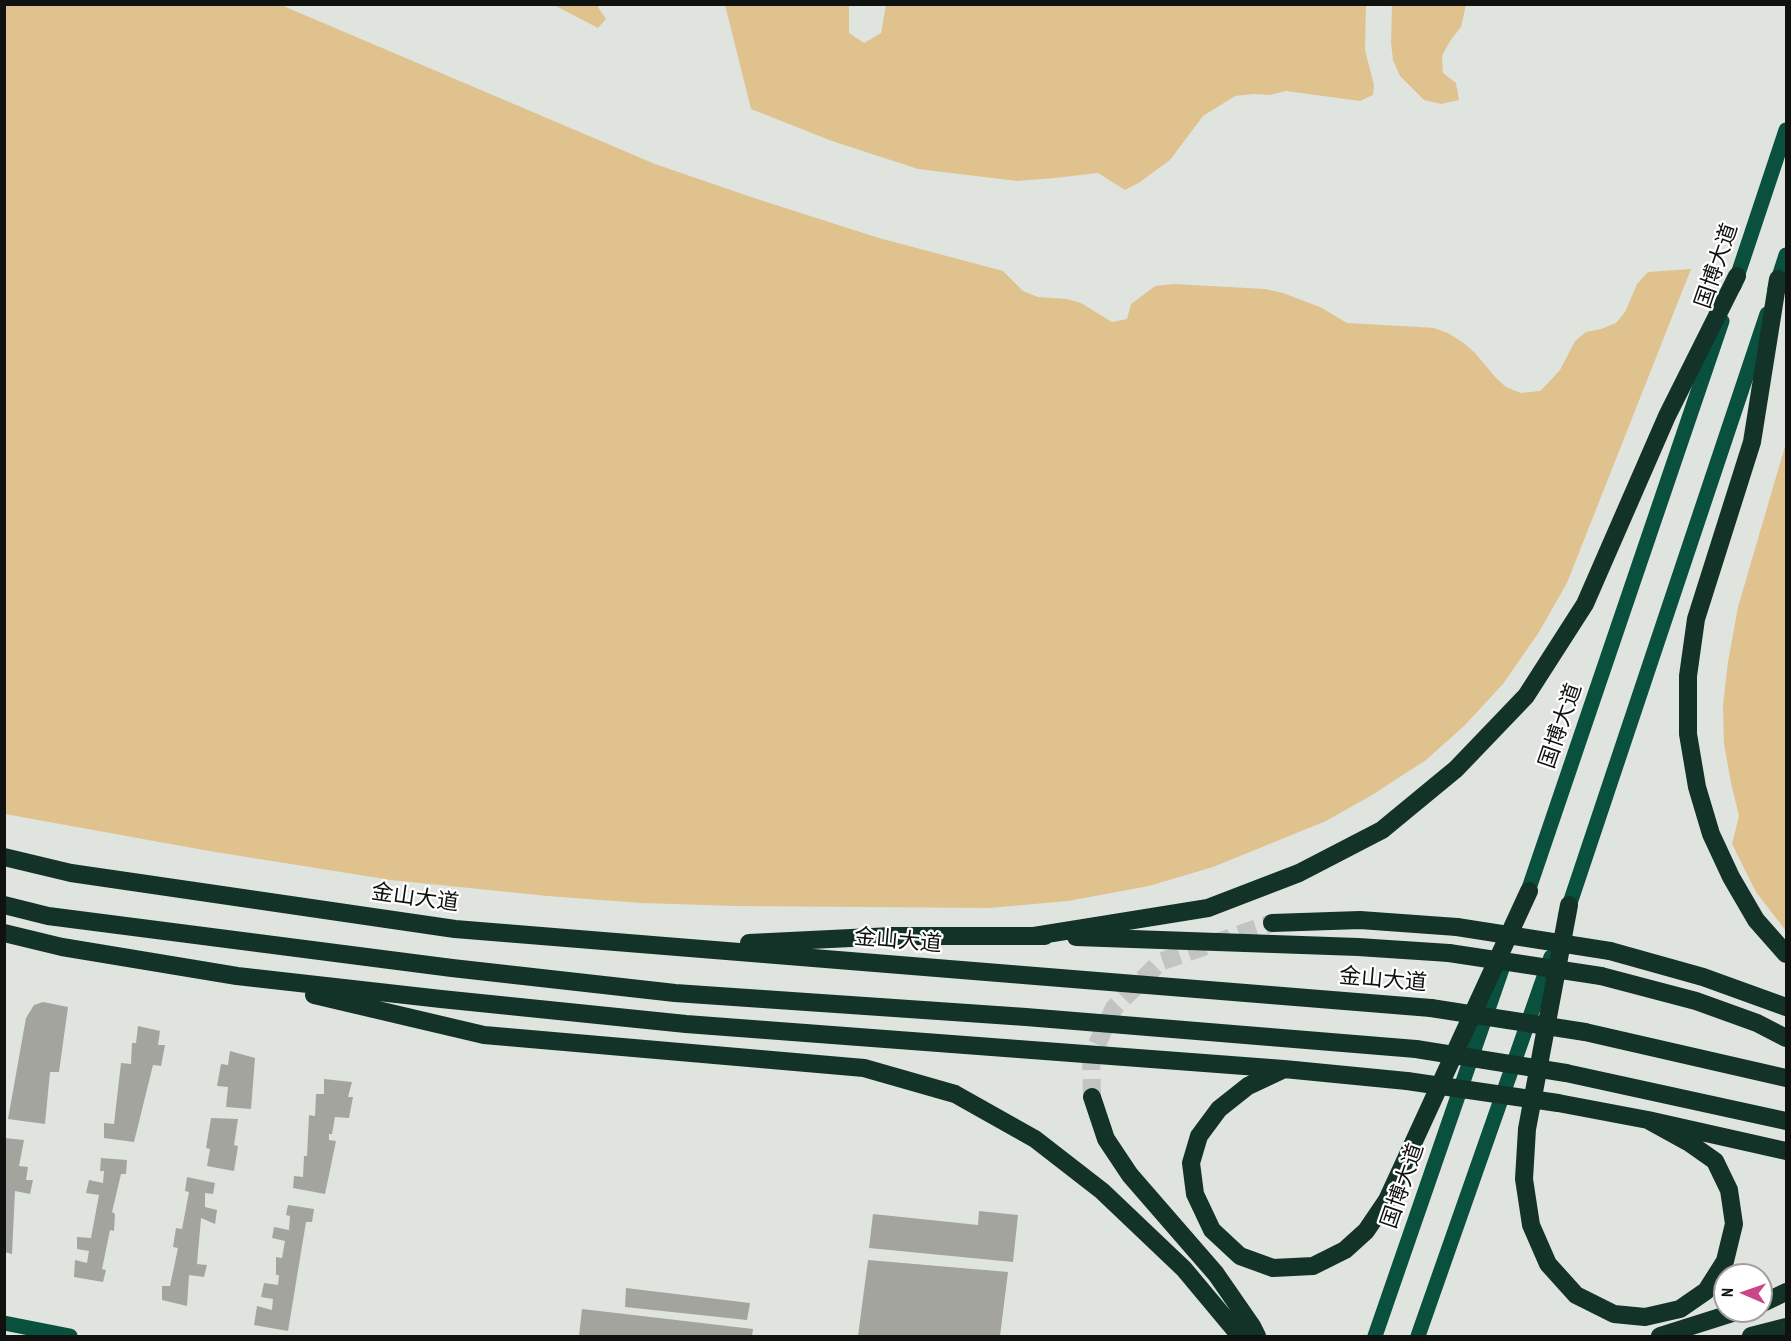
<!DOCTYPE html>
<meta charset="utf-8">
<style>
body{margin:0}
#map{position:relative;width:1791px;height:1341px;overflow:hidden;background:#e0e4df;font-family:"PT Sans Narrow",sans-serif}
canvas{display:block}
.frame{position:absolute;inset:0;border:6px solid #101210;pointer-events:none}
.north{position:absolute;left:1713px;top:1263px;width:60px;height:60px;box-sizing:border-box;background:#fff;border:2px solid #9fa09f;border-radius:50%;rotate:272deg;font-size:16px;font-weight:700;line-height:24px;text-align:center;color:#101210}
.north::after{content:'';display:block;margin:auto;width:21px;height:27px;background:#cb4689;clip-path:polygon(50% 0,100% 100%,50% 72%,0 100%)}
</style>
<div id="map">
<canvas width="1791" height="1341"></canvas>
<div class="frame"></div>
<div class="north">N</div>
</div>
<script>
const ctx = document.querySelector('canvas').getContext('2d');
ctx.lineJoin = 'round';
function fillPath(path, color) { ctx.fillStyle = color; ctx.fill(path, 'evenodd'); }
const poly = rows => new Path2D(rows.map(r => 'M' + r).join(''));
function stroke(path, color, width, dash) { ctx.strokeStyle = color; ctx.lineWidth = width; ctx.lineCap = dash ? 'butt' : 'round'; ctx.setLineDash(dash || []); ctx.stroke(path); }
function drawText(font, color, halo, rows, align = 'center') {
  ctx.font = font + ' "PT Sans Narrow","Noto Sans SC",sans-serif'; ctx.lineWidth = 4.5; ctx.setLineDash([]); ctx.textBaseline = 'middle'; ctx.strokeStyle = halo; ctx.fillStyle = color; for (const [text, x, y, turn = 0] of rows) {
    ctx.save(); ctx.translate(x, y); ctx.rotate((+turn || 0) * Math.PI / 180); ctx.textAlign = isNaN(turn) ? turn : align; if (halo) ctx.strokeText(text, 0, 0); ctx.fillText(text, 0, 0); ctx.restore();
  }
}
fillPath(poly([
 [4,5,281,5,655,164,760,200,879,238,1003,271,1023,291,1038,297,1067,299,1081,303,1112,322,1127,319,1131,304,1155,286,1174,284,1265,289,1283,293,1320,307,1347,323,1419,327,1434,328,1448,333,1465,344,1476,354,1496,378,1506,387,1521,393,1540,391,1550,381,1560,370,1575,341,1586,332,1601,329,1616,323,1625,312,1637,284,1648,272,1691,269,1567,583,1539,632,1503,684,1464,726,1426,760,1372,795,1326,821,1213,867,1149,886,1068,901,990,908,736,906,641,903,547,896,391,880,209,851,5,814],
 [554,5,600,5,598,7,606,19,598,28],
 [725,5,849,5,849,33,864,43,881,33,886,5,1366,5,1365,50,1374,85,1373,95,1360,101,1286,91,1270,95,1253,94,1235,96,1203,116,1170,160,1140,182,1125,190,1098,173,1055,178,1017,181,918,169,832,141,751,109],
 [1392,5,1466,5,1461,27,1450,41,1442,56,1443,73,1456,83,1459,100,1441,104,1424,100,1400,76,1393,60,1391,43],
 [1786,443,1786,931,1756,892,1732,844,1739,816,1731,783,1724,744,1723,705,1728,662,1738,607]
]), '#e0c28e');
fillPath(poly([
 [43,1002,68,1007,59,1072,50,1072,45,1124,8,1119,26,1018,34,1005],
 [138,1026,160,1031,158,1045,165,1045,161,1066,153,1065,134,1142,104,1138,104,1123,114,1124,121,1063,131,1064,132,1043,136,1043],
 [230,1051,255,1058,251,1109,226,1107,228,1087,217,1086,221,1064,228,1065],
 [324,1079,352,1082,348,1097,353,1097,349,1118,335,1117,332,1134,329,1134,329,1140,336,1141,325,1194,293,1188,294,1176,303,1177,304,1156,307,1156,309,1115,315,1116,316,1094,324,1094],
 [211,1118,238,1119,234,1145,238,1146,234,1171,207,1166,210,1149,206,1148],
 [4,1138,24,1140,19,1166,28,1167,26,1180,33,1180,30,1194,15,1191,12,1254,4,1252],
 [101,1158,127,1160,126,1174,121,1174,112,1212,115,1214,114,1231,110,1230,102,1269,106,1270,103,1282,74,1277,75,1260,87,1263,89,1251,77,1249,77,1237,91,1238,99,1195,86,1193,89,1180,103,1183,104,1171,100,1171],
 [187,1177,215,1183,213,1194,205,1193,205,1207,217,1210,215,1224,201,1218,197,1264,207,1265,204,1277,189,1275,187,1306,162,1300,162,1286,170,1286,178,1248,173,1247,176,1228,182,1229,189,1192,185,1191],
 [288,1205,314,1209,312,1222,306,1222,288,1331,254,1325,257,1306,272,1310,273,1299,261,1297,264,1283,278,1285,279,1275,276,1275,276,1257,282,1258,285,1241,272,1238,274,1227,289,1230,290,1216,286,1215],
 [979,1211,1018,1215,1013,1262,869,1248,873,1214,978,1225],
 [868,1260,1008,1272,1000,1336,858,1336],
 [626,1288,750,1303,747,1320,625,1307],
 [582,1309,753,1329,752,1336,579,1336]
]), '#a3a49d');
stroke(poly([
 [1092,1097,1091,1057,1114,1008,1160,962,1272,923]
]), '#c1c4c0', 18, [18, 9]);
stroke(poly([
 [1734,286,1786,130],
 [1775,289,1786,255],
 [1525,900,1722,321],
 [1566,915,1767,314],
 [4,1323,70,1336],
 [1375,1336,1504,963],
 [1418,1336,1551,957]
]), '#09503e', 15);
stroke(poly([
 [1778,279,1752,442,1696,619,1688,676,1688,734,1697,787,1711,834,1731,877,1756,920,1786,954],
 [4,857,71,873,455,929,1431,1008],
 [4,905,48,916,452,968,675,993,1026,1017,1416,1049],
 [1569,905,1527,1129,1524,1179,1531,1225,1548,1264,1576,1295,1614,1314,1645,1317,1680,1309,1706,1291,1725,1261,1734,1224,1729,1190,1715,1161,1688,1142,1648,1120],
 [1272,923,1360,920,1457,927],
 [4,933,62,947,237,976,441,999,686,1024,1284,1069,1407,1081],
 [1034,936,1208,908,1299,873,1382,830,1456,769,1526,696,1585,604,1667,416,1737,276],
 [1076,937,1358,947,1449,953],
 [749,943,892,936,1045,936],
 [1610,951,1703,977,1786,1007],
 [1601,976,1696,1001,1757,1023,1786,1038],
 [314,995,484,1035,864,1068,955,1094,1035,1139,1102,1191,1184,1269,1240,1336],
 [1585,1032,1786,1078],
 [1282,1070,1248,1086,1219,1109,1199,1136,1191,1163,1195,1194,1212,1230,1240,1256,1273,1268,1313,1266,1345,1250,1366,1231,1387,1200,1529,891],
 [1566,1073,1786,1121],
 [1092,1097,1106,1139,1130,1175,1216,1274,1252,1326,1257,1336],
 [1558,1103,1648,1120,1786,1151],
 [1761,1304,1786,1292],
 [1660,1336,1739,1311],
 [1751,1336,1786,1327]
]), '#133329', 18);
stroke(poly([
 [1457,927,1610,951],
 [1449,953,1601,976],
 [1431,1008,1585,1032],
 [1416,1049,1566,1073],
 [1407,1081,1558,1103]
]), '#133329', 18);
drawText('22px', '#101210', '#fff', [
 ["国博大道",1717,266,-71],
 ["国博大道",1561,726,-71],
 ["金山大道",415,898,8],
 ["金山大道",898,941,5],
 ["金山大道",1383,980,5],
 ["国博大道",1403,1186,-71]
]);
</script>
